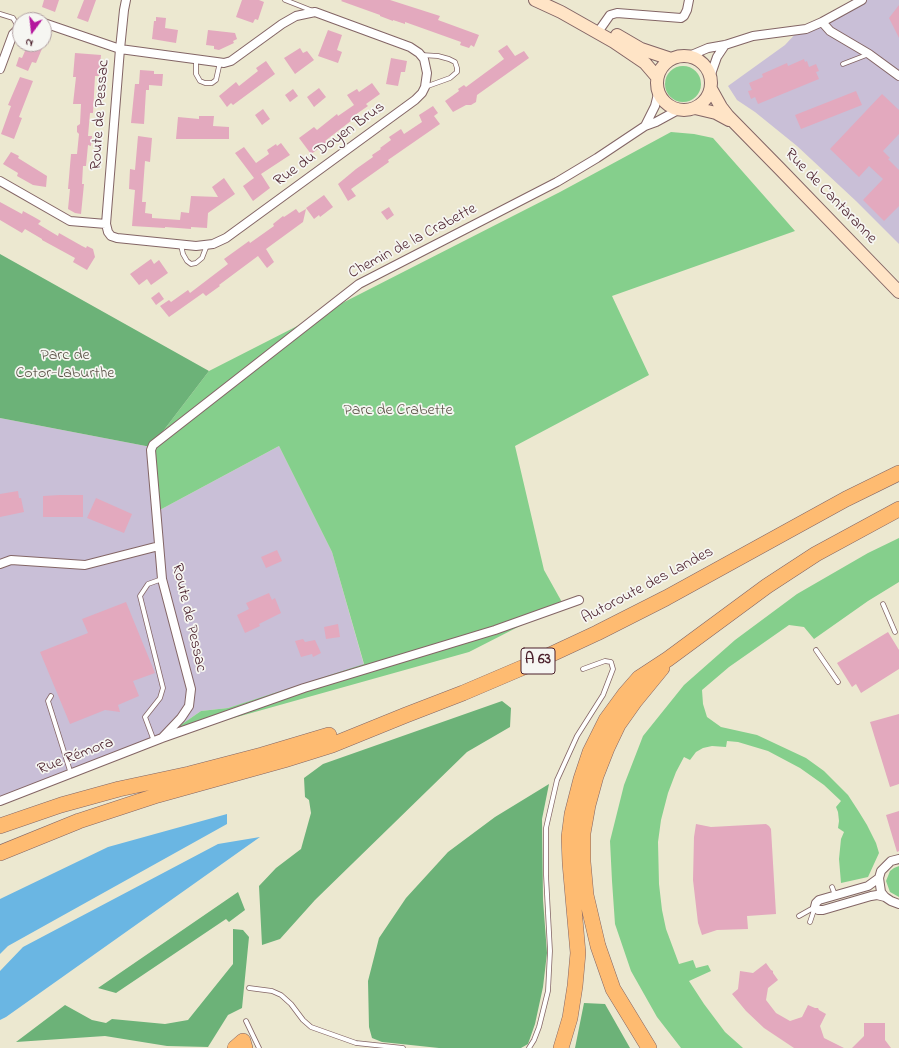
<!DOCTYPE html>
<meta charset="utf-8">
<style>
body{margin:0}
#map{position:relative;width:899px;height:1048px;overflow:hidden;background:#ece8d0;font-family:"Indie Flower",sans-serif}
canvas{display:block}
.north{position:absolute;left:12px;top:12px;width:40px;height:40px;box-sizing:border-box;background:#f6f6f2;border:1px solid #b1a0a2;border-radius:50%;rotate:195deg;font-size:11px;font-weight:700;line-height:16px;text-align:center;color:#4a1f2b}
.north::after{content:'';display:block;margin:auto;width:14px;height:18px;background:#b5179e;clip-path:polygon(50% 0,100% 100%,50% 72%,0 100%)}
</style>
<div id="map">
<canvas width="899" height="1048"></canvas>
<div class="north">N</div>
</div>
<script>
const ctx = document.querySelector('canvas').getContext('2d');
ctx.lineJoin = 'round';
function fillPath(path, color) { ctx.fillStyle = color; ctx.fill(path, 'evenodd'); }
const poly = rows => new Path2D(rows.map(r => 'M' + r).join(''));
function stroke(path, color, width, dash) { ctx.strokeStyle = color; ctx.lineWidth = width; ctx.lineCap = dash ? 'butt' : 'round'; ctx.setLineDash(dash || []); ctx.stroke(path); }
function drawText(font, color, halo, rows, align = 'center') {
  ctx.font = font + ' "Indie Flower",sans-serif'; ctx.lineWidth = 3.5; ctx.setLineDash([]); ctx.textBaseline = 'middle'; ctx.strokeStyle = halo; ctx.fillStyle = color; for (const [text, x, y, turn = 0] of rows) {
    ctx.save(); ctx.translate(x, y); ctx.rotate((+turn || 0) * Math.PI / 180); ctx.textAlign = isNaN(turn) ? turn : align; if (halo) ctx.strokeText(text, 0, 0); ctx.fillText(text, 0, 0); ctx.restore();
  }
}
fillPath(poly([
 [862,0,899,0,899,244,856,201,797,146,755,112,737,100,728,86,785,45,798,31],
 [0,418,151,447,156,512,279,446,332,552,364,665,228,708,201,711,162,738,0,801]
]), '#c9bfd7');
fillPath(poly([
 '665 84a18 18 0 1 1 36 0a18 18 0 1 1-36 0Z',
 [671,132,694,134,713,138,795,231,612,296,649,375,515,446,544,570,563,604,469,652,162,738,201,711,228,708,364,664,332,552,279,446,156,512,151,447,209,371,560,192],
 [899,538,899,582,868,601,814,639,804,627,789,625,729,667,702,690,703,704,707,717,721,727,757,735,806,758,824,771,848,795,859,812,867,825,876,843,879,853,868,877,841,883,839,859,841,839,844,832,838,828,839,821,838,812,836,807,841,801,824,785,800,768,768,751,738,742,727,741,726,747,712,746,703,748,696,752,690,760,684,757,676,772,668,793,661,820,658,842,659,884,662,910,666,929,679,964,693,960,696,968,708,965,711,971,689,981,704,1004,725,1032,743,1048,681,1048,657,1017,631,971,615,924,612,881,610,841,624,785,643,736,684,685,735,640,797,594,868,553],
 [899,866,899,897,890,892,886,881,890,871,894,868]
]), '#85cf8c');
fillPath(poly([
 [0,254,209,371,151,447,0,418],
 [502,701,511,708,510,727,467,752,315,900,280,939,262,945,259,886,276,868,301,849,311,813,309,800,305,797,304,778,323,764],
 [549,784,542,819,543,900,547,953,543,987,535,1024,528,1044,521,1048,439,1048,382,1042,372,1038,369,1027,368,981,379,938,406,898,448,852,495,817],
 [238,892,245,910,229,922,226,919,116,993,98,988],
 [233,929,243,930,249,937,242,1008,228,1015,208,1047,167,1046,105,1036,16,1042,65,1005,92,1020,106,1023,112,1019,165,1024,188,1020,233,964],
 [584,1003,605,1004,630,1048,575,1048]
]), '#6cb278');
fillPath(poly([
 [227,814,227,824,8,946,0,954,0,899,108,847],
 [260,837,6,1017,0,1020,0,971,23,947,218,844]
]), '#6ab6e3');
fillPath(poly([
 [44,0,59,0,55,12,42,7],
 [84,0,96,0,88,22,77,18],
 [242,0,259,0,264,2,258,20,255,19,253,23,236,17],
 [342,0,390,0,440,16,438,20,479,35,474,47,471,45,469,48,460,45,461,42,405,22,405,24,393,20,393,21,380,16,380,15,341,1],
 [899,5,899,38,889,18],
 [156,17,166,18,165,28,178,30,176,43,152,39,154,21,156,21],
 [208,30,235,33,237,39,233,41,234,43,219,50,214,49,214,46,206,45],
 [328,30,342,35,337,50,342,52,338,63,318,56],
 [28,44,44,44,36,63,32,62,28,71,16,66,19,57,22,58],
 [507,45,515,56,524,51,529,58,477,95,476,102,471,105,466,105,453,112,445,101,459,91,458,89,464,85,466,87,504,59,498,51],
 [300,48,303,53,307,51,314,60,295,74,284,58],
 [75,53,101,55,99,76,95,76,93,113,90,113,88,136,92,136,91,146,88,145,86,166,83,166,82,184,84,184,81,214,75,213,68,209,70,189,68,189,71,154,77,154,79,134,77,132,77,126,80,124,81,104,73,104,76,77,73,77],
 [391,58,407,61,405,72,401,72,398,86,386,84],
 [804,59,805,62,807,61,809,67,816,64,819,71,816,72,819,79,758,104,755,97,751,99,748,91,752,90,749,83,763,77,762,74,787,63,788,66],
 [266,61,275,74,233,105,231,103,227,107,219,96,236,82,239,86,258,71,256,68],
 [140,70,154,71,154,74,163,74,162,86,149,85,149,90,146,90,144,124,131,123,135,84,139,84],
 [20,77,33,81,19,117,22,118,14,139,1,134,11,106,8,105],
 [372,83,380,94,366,104,368,106,355,115,356,117,325,141,327,143,311,154,299,138,314,127,317,130,337,114,338,116,354,105,347,95,357,89,359,92],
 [319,88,326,97,314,107,307,97],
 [293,89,298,96,290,102,285,95],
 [856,91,862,105,801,129,795,115],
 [882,94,899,110,899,134,883,151,890,158,888,159,899,170,899,206,884,221,863,200,883,179,869,166,859,177,830,149],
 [433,106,438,113,434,116,440,124,388,160,389,162,351,189,356,196,348,201,338,184,356,169,373,157,372,155,381,149,380,148,391,140,389,137,401,129,404,134,422,122,419,115],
 [263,109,270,119,262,125,255,115],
 [199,116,214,116,213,126,229,127,229,139,176,139,178,117,199,119],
 [138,136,152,138,150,162,145,161,142,202,146,202,145,213,152,214,152,218,180,220,181,212,189,213,191,196,218,197,212,187,224,178,235,194,208,213,207,228,191,227,191,229,165,227,165,228,132,226,135,190,129,189,130,169,135,170],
 [281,143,290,155,261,174,270,188,253,201,243,186,254,178,235,153,244,147,256,163,269,154,267,150,276,144,277,146],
 [11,152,19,156,18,158,47,176,46,187,33,185,17,176,18,173,3,164],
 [324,195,333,207,320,217,319,215,314,219,306,208],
 [0,202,22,214,23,211,34,217,41,221,38,224,58,236,59,233,82,246,86,248,87,246,93,249,95,257,87,270,73,262,75,258,42,240,42,239,25,229,22,233,0,220],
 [389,207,394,215,387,220,381,212],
 [296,209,299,213,306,209,303,222,266,249,274,262,267,268,258,256,219,285,220,286,206,296,203,293,169,317,160,306,169,300,171,302,188,290,190,293,228,264,224,259,249,241,250,243,274,226,273,224,283,216,284,217],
 [151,259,154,264,159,260,168,273,151,285,147,279,139,285,130,274],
 [159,292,164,299,156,305,151,298],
 [18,491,19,498,21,498,24,512,0,517,0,494],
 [60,495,83,495,83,517,43,517,43,496],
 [96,498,132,514,124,533,87,518],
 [277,550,282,561,266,568,261,557],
 [269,593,272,600,275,598,281,613,259,624,260,626,245,633,237,615,249,609,246,603],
 [126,602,155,673,133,681,139,696,118,705,120,712,105,710,70,724,40,652,88,633,82,619],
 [338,624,340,637,326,639,324,627],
 [888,632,899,650,899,669,861,693,856,684,852,687,837,663],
 [303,639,305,642,315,640,321,653,313,657,312,654,301,657,295,641],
 [899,714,899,784,890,787,870,722],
 [899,811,899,851,897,852,886,815],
 [696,824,711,827,766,824,769,826,771,829,776,914,747,916,748,929,717,930,702,935,698,923,693,880,694,837],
 [766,963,771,970,773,971,773,973,778,980,768,988,766,1000,776,1013,790,1021,802,1017,808,1005,815,1008,818,1008,819,1010,826,1014,820,1026,824,1038,844,1048,794,1048,764,1028,746,1011,732,994,738,989,740,971,753,973],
 [864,1023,885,1023,885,1040,891,1048,852,1048,864,1036]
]), '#e3a9be');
const lane = poly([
 [285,0,313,11],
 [0,14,13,18,19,28],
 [421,55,438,56,449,59,455,62,457,68,457,72,450,78,425,87],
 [196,59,196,74,200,81,205,83,212,83,216,80,220,62],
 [843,64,869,54],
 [181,245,183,254,187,261,191,264,196,263,202,258,207,245],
 [883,604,895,632],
 [816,650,838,682],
 [51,696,48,701,71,774],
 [154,741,145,717,160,698,163,688,140,596,148,584,162,579],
 [832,887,835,895],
 [799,916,815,907],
 [810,922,815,907],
 [249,988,272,991,281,995,291,1004,303,1020,311,1027,356,1043,403,1048],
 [246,1021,259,1048],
 [529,1048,534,1040,539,1027,548,991,550,951,546,875,546,828,557,780,577,736,603,695,613,669,611,662,605,661,583,669]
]);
const street = poly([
 [822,22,830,31,869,54,899,76],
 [44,23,120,49,224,63,231,61,282,24,296,16,315,12,410,47,419,53,424,59,427,73,425,87,422,93,415,100,226,238,213,244,196,246,117,238,111,236,108,232,106,224,120,49,124,10,126,0],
 [598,32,610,15,617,13,681,18,684,16,687,10,689,0],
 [689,56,708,48,725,45,753,36,806,29,822,22,862,0],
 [0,69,13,34,20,27],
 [710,77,717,57,725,45],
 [645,126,655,106,658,94],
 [0,181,70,221,106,224],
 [0,564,11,560,85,565,159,546],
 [162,738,181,718,189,706,191,689,162,579,151,450,153,445,359,284,557,182,597,158,645,126,656,122,678,110],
 [0,801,162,738,304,688,495,630,579,600],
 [899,859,891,861,881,871,879,878,881,892,885,897,891,901,899,904],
 [879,878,868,886,819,900,816,903,815,907,818,910,823,910,871,896,877,895,885,897]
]);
const secondary = poly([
 [535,0,561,12,614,42,645,63,657,77],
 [617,35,641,49,671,59],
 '657 83a27 27 0 1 1 54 0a27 27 0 1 1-54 0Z',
 [711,89,721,107,728,116,781,170,899,292],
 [695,108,716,113,729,120]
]);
const highway = poly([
 [0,826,61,805,119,789,189,774,262,755,329,735],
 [0,853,79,821,158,795,284,760,332,745,406,715,463,693,524,667,597,633,666,598,846,499,899,473],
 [235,1048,243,1041,245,1048],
 [561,1048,570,1018,575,986,578,953,570,863,569,837,572,814,581,779,590,752,606,720,625,694,639,678,668,659,767,586,816,554,899,509],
 [649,1048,613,989,598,946,586,895,583,862,583,833,588,805,596,776,607,748,618,725,635,701,662,668]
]);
stroke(lane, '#836565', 5.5);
stroke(street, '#836565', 10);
stroke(secondary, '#836565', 14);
stroke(highway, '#836565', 16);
stroke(lane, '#fff', 4);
stroke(street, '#fff', 8);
stroke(secondary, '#ffe4c6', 12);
stroke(highway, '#febb71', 15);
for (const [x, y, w] of [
 [538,661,34]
]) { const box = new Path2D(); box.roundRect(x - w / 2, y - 13, w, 26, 3); ctx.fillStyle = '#f6f6f2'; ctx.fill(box); stroke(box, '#4a1f2b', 1); }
drawText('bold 15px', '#4a1f2b', null, [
 ["A 63",538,661]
]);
drawText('16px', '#4a1f2b', '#f6f6f2', [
 ["Route de Pessac",101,115,-86],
 ["Rue du Doyen Brus",330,145,-36],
 ["Rue de Cantaranne",830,197,46],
 ["Chemin de la Crabette",413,242,-28],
 ["Autoroute des Landes",648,586,-28],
 ["Route de Pessac",188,618,77],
 ["Rue Rémora",76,757,-21]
]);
drawText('16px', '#5c5448', '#f6f6f2', [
 ["Parc de",65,356],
 ["Cotor-Laburthe",65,374],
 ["Parc de Crabette",398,411]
]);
</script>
